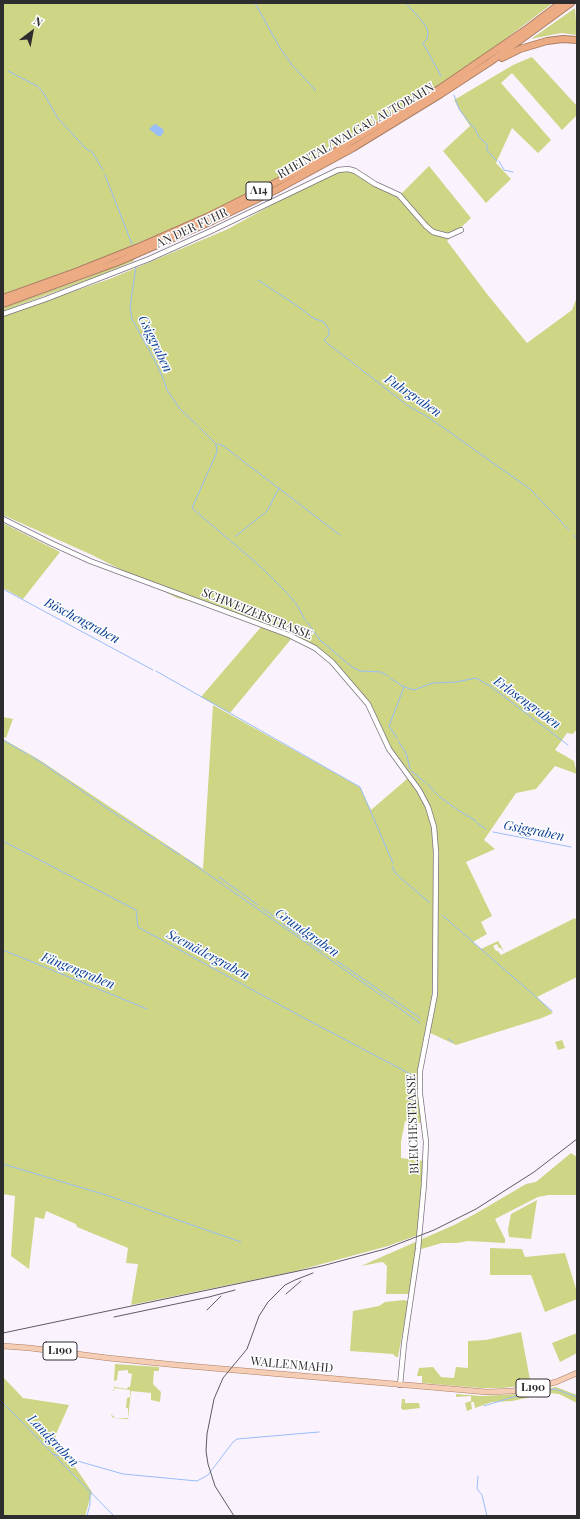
<!DOCTYPE html>
<meta charset="utf-8">
<style>
body{margin:0}
#map{position:relative;width:580px;height:1519px;overflow:hidden;background:#faf3fd;font-family:"Playfair Display",serif}
canvas{display:block}
.frame{position:absolute;inset:0;border:4px solid #2f2c30;pointer-events:none}
.north{position:absolute;left:12px;top:12px;width:40px;height:40px;-webkit-text-stroke:3px #fff;paint-order:stroke;rotate:32deg;font-size:11px;font-weight:700;line-height:16px;text-align:center;color:#2f2c30}
.north::after{content:'';display:block;margin:auto;width:14px;height:18px;background:#2f2c30;clip-path:polygon(50% 0,100% 100%,50% 72%,0 100%)}
</style>
<div id="map">
<canvas width="580" height="1519"></canvas>
<div class="frame"></div>
<div class="north">N</div>
</div>
<script>
const ctx = document.querySelector('canvas').getContext('2d');
ctx.lineJoin = 'round';
function fillPath(path, color) { ctx.fillStyle = color; ctx.fill(path, 'evenodd'); }
const poly = rows => new Path2D(rows.map(r => 'M' + r).join(''));
function stroke(path, color, width, dash) { ctx.strokeStyle = color; ctx.lineWidth = width; ctx.lineCap = dash ? 'butt' : 'round'; ctx.setLineDash(dash || []); ctx.stroke(path); }
function drawText(font, color, halo, rows, align = 'center') {
  ctx.font = font + ' "Playfair Display",serif'; ctx.lineWidth = 3; ctx.setLineDash([]); ctx.textBaseline = 'middle'; ctx.strokeStyle = halo; ctx.fillStyle = color; for (const [text, x, y, turn = 0] of rows) {
    ctx.save(); ctx.translate(x, y); ctx.rotate((+turn || 0) * Math.PI / 180); ctx.textAlign = isNaN(turn) ? turn : align; if (halo) ctx.strokeText(text, 0, 0); ctx.fillText(text, 0, 0); ctx.restore();
  }
}
fillPath(poly([
 [3,3,553,3,496,46,436,87,272,181,209,212,108,256,3,294],
 [575,8,577,35,561,33,531,39],
 [532,57,577,106,577,115,562,130,512,73,501,83,551,140,538,153,512,128,496,163,511,179,486,203,443,151,470,126,459,109,454,100,513,65],
 [429,166,471,218,447,241,487,294,527,343,572,310,577,297,577,729,573,734,567,733,555,750,574,761,577,774,555,766,536,789,516,793,484,840,495,849,466,862,492,916,481,922,487,934,473,942,481,949,498,941,504,951,501,948,499,948,497,944,493,946,496,951,498,951,501,955,575,918,577,921,577,977,537,997,553,1013,542,1018,456,1045,426,1031,419,1062,418,1078,421,1123,405,1121,401,1142,401,1158,424,1161,418,1235,388,1246,296,1271,131,1305,138,1264,126,1263,128,1248,77,1227,76,1224,46,1211,44,1219,35,1217,29,1269,11,1256,15,1196,3,1194,3,739,38,759,203,869,213,705,360,787,371,810,407,779,378,731,367,707,334,666,320,654,306,645,292,638,230,713,201,697,261,627,206,605,177,598,92,555,3,515,3,316,112,278,228,229,288,196,336,173,346,171,356,174,369,183,397,196,403,192],
 [134,259,134,261,93,278,3,311,3,308,86,278],
 [3,523,60,552,23,599,3,588],
 [3,717,13,719,6,738,3,736],
 [562,1040,565,1048,558,1050,555,1042],
 [571,1153,577,1157,577,1195,549,1195,538,1197,495,1219,505,1239,505,1243,468,1241,457,1243,442,1243,418,1250,411,1294,386,1294,387,1266,384,1263,382,1262,361,1266,454,1225,475,1214,526,1184,536,1182],
 [537,1200,531,1239,509,1237,508,1229,511,1214],
 [490,1248,522,1249,525,1257,565,1253,577,1292,577,1299,545,1312,531,1275,490,1275],
 [404,1300,407,1301,408,1303,398,1357,396,1357,393,1354,350,1351,353,1311,379,1306,385,1302],
 [521,1332,531,1385,502,1388,481,1388,422,1383,422,1376,417,1376,419,1368,433,1367,441,1377,454,1378,456,1367,468,1368,468,1341,486,1340],
 [577,1333,577,1353,560,1362,552,1343],
 [115,1364,159,1367,159,1371,154,1371,153,1384,161,1392,160,1402,151,1400,151,1393,131,1391,128,1419,114,1418,112,1417,111,1414,115,1418,128,1418,128,1408,126,1408,127,1398,130,1397,130,1390,114,1388,114,1391,113,1391,115,1385,115,1387,127,1389,128,1387,130,1387,132,1374,128,1373,128,1370,118,1371,117,1380,114,1381],
 [3,1377,23,1398,69,1405,56,1434,54,1450,69,1458,92,1492,85,1516,3,1516],
 [556,1387,577,1395,577,1403,559,1394,549,1393,512,1401,492,1402,475,1408,474,1402,471,1402,472,1409,467,1411,465,1403,471,1401,471,1396,456,1397,456,1394,482,1396,519,1394],
 [402,1399,405,1399,405,1403,419,1403,420,1408,403,1410,401,1408]
]), '#ced584');
fillPath(poly([
 [155,124,163,129,164,131,161,136,158,136,149,129]
]), '#98bdf9');
stroke(poly([
 [255,3,280,48,292,65,316,91],
 [406,3,426,26,428,33,427,39,423,43,441,76],
 [8,71,37,86,43,92,57,117,85,148,92,152,103,170],
 [454,95,459,109,471,125,474,127,479,137,487,144,487,150,497,161],
 [499,161,504,170,513,172],
 [105,175,132,244],
 [136,266,130,307,132,319,155,361,163,378,167,390,180,409,197,425],
 [258,280,296,305,313,318,324,322,329,330,329,335,324,340,327,343,407,405,431,419,530,489,569,530],
 [199,427,216,444,217,452,192,508,261,567,288,594,297,605,305,620],
 [218,444,222,445,340,535],
 [574,535,577,539],
 [236,536,267,511,279,488],
 [3,589,153,670],
 [307,622,320,640,352,667,360,671,381,672,388,676],
 [156,671,360,787,393,863],
 [390,678,404,687,414,690,432,683,456,682,476,678,490,686,568,745],
 [397,738,389,726,404,687],
 [3,740,27,754],
 [398,741,406,753,410,769],
 [31,756,45,765,108,809,156,840],
 [411,771,426,783],
 [428,784,434,791],
 [435,792,439,796],
 [440,797,455,808],
 [456,809,476,821],
 [477,823,486,829],
 [493,832,571,847],
 [3,841,136,910,138,927,302,1017,416,1077],
 [161,843,180,855],
 [185,858,385,998,420,1023],
 [393,866,393,869,395,873,430,903],
 [219,877,258,905],
 [262,908,279,920],
 [442,915,552,1011],
 [282,923,322,951],
 [3,950,147,1009],
 [337,961,420,1018],
 [448,1039,453,1042],
 [3,1164,106,1195,241,1242],
 [3,1403,114,1516],
 [484,1406,513,1397,555,1389,577,1397],
 [53,1454,123,1474,197,1481,208,1475,233,1442,237,1439,319,1432],
 [478,1476,477,1489,482,1495,487,1516],
 [87,1516,90,1504,90,1493]
]), '#98bdf9', 1);
const secondary = poly([
 [3,314,46,299,149,259,211,231,338,170,348,169,355,171,375,184,399,195,426,226,433,232,448,236,461,230],
 [3,519,53,544,90,561,289,635,315,648,332,662,368,704,389,749,419,790,428,807,434,827,436,852,435,994,420,1071,420,1094,426,1142,424,1184,418,1249,404,1344,400,1385]
]);
const primary = poly([
 [3,1346,30,1348,108,1358,177,1365,487,1392,513,1391,536,1387,556,1382,577,1373]
]);
const highway = poly([
 [502,58,520,49,547,41,563,39,577,40],
 [3,298,78,271,141,246,207,217,273,184,334,152,439,89,528,28,561,3],
 [3,304,118,262,212,221,276,190,353,148,441,94,490,62,571,3]
]);
stroke(secondary, '#7c747f', 6);
stroke(primary, '#aa7f65', 6);
stroke(highway, '#aa7f65', 8);
stroke(secondary, '#fff', 4.5);
stroke(primary, '#f4cdb4', 5);
stroke(highway, '#ecab82', 6);
stroke(poly([
 [286,1294,301,1281],
 [207,1310,221,1296],
 [114,1317,209,1297,235,1290],
 [3,1333,322,1266,385,1249,434,1230,476,1209,534,1172,577,1139],
 [234,1516,215,1486,208,1464,206,1451,207,1434,214,1399,223,1378,247,1349,259,1316,268,1302,285,1285,295,1280,313,1273]
]), '#5f5b61', 1);
for (const [x, y, w] of [
 [259,191,26],
 [60,1351,34],
 [533,1388,34]
]) { const box = new Path2D(); box.roundRect(x - w / 2, y - 9, w, 18, 3); ctx.fillStyle = '#fff'; ctx.fill(box); stroke(box, '#2f2c30', 1); }
drawText('bold 11px', '#2f2c30', null, [
 ["A14",259,191],
 ["L190",60,1351],
 ["L190",533,1388]
]);
drawText('12px', '#2f2c30', '#fff', [
 ["RHEINTAL/WALGAU AUTOBAHN",356,131,-30],
 ["AN DER FUHR",192,228,-25],
 ["SCHWEIZERSTRASSE",257,614,22],
 ["BLEICHESTRASSE",413,1124,-92],
 ["WALLENMAHD",292,1365,5]
]);
drawText('italic 13px', '#0a3f93', '#fff', [
 ["Gsiggraben",155,344,64],
 ["Fuhrgraben",413,396,34],
 ["Böschengraben",82,621,28],
 ["Erlosengraben",527,703,36],
 ["Gsiggraben",534,831,11],
 ["Grundgraben",307,933,35],
 ["Seemädergraben",208,955,28],
 ["Fängengraben",78,971,22],
 ["Landgraben",53,1441,46]
]);
</script>
